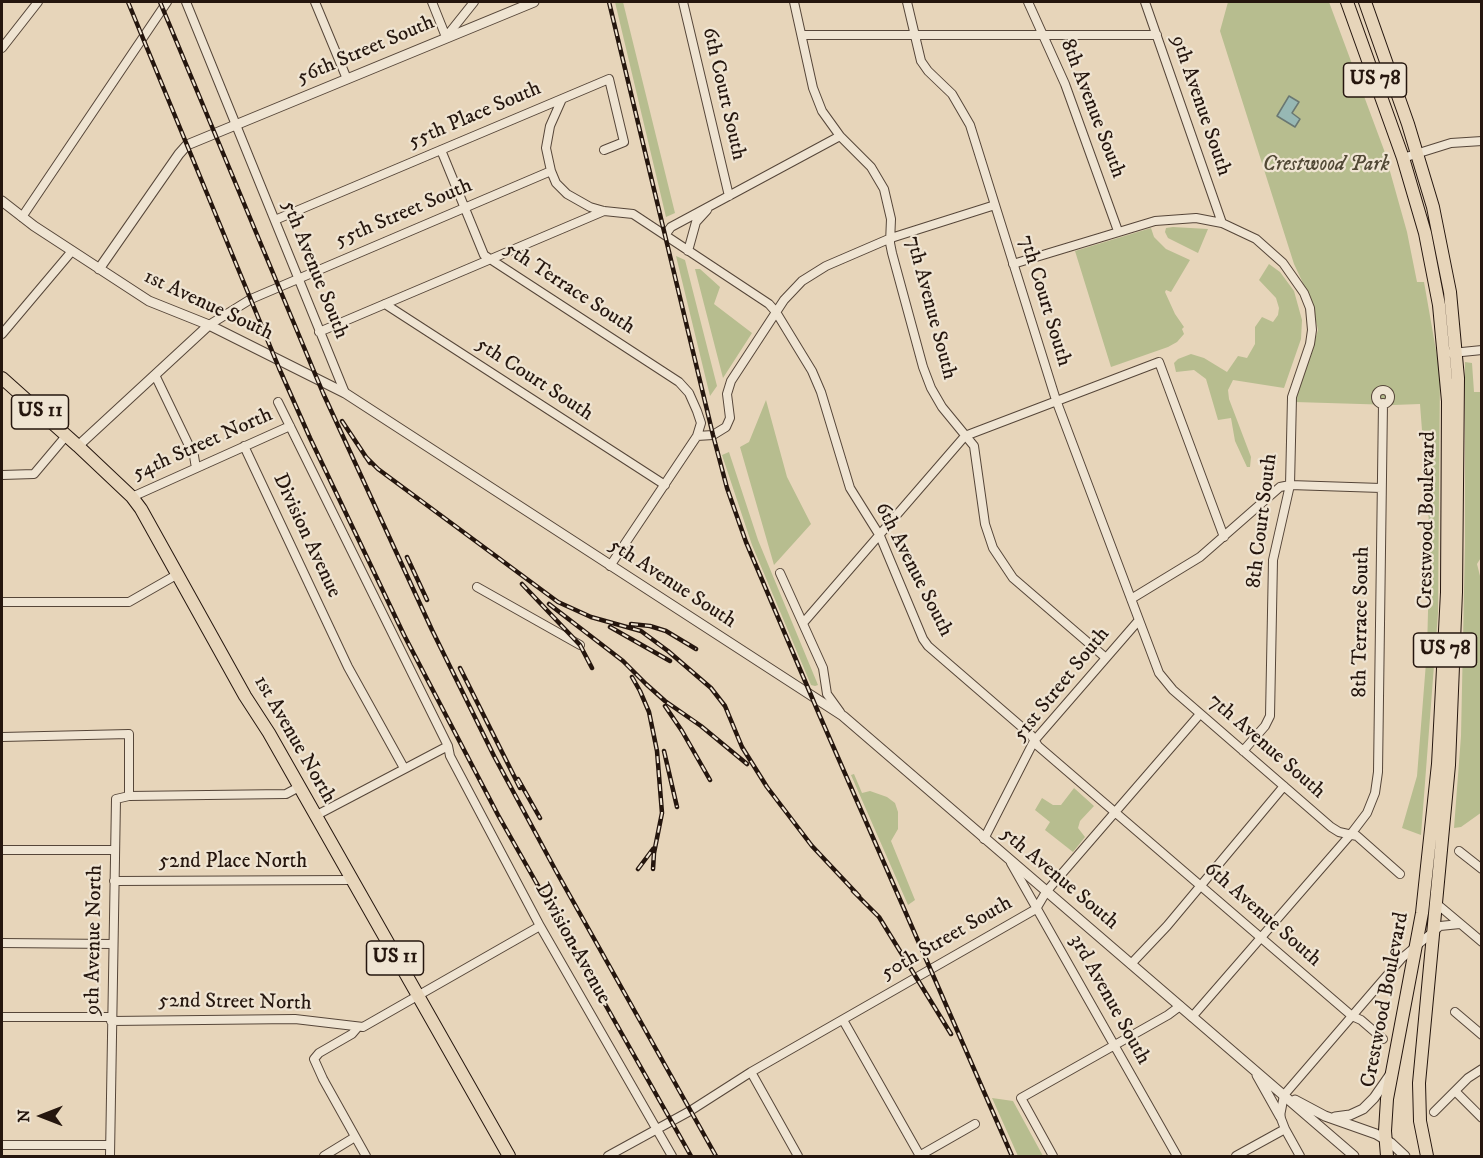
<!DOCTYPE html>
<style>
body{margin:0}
#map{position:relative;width:1483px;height:1158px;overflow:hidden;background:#e7d5ba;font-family:"IM FELL DW Pica",serif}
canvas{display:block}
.frame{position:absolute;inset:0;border:3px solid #25160e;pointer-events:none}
.north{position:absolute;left:12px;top:1086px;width:60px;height:60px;-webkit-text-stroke:4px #efe4d2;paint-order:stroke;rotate:270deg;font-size:16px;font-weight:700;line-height:24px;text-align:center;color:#25160e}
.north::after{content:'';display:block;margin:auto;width:21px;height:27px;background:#25160e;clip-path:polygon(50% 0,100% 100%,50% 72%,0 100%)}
</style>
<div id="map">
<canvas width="1483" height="1158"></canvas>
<div class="frame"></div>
<div class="north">N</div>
</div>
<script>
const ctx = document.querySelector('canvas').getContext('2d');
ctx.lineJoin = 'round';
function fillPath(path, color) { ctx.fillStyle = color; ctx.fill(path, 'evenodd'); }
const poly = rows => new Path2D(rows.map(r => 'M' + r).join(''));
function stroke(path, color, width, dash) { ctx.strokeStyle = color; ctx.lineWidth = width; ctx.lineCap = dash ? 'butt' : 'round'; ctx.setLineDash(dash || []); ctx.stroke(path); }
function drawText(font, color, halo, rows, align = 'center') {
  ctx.font = font + ' "IM FELL DW Pica",serif'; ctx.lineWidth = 4.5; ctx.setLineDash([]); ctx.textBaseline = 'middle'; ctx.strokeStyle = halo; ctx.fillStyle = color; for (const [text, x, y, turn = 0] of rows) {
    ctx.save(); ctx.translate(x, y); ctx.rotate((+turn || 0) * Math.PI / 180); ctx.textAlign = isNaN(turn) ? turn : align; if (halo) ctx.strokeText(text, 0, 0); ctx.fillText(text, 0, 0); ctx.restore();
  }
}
fillPath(poly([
 [615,2,623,2,675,213,666,217],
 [1228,2,1329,2,1384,150,1407,232,1417,282,1424,282,1440,373,1438,613,1421,835,1402,828,1417,776,1427,650,1430,536,1420,404,1393,405,1295,402,1318,330,1311,300,1294,264,1220,31],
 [1173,227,1208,229,1198,253,1168,238,1165,232,1166,228],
 [1151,228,1154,237,1166,249,1190,260,1171,292,1166,290,1165,292,1175,314,1184,327,1182,329,1184,334,1177,342,1168,347,1111,367,1075,251],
 [676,256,685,260,717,386,710,396],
 [1269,264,1280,272,1294,291,1302,320,1301,339,1284,388,1233,380,1228,390,1229,399,1251,457,1250,467,1247,467,1235,441,1231,418,1218,420,1206,379,1194,370,1176,372,1174,363,1178,359,1191,354,1204,358,1227,372,1238,356,1247,358,1255,344,1255,327,1262,317,1273,322,1278,315,1279,308,1276,298,1259,280],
 [695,269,700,269,720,287,714,304,752,333,723,378],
 [1465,362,1472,363,1474,392,1482,392,1482,556,1477,564,1482,584,1482,812,1461,827,1454,828,1461,736,1465,544],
 [766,400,787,477,811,524,774,565,740,447,749,442],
 [729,452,758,540,818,685,815,686,811,685,752,545,722,455],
 [854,774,862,793,870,791,887,797,895,803,898,812,898,829,891,841,915,900,908,905,851,775],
 [1074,788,1094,806,1080,821,1078,828,1085,837,1073,852,1045,830,1050,822,1035,810,1042,798,1053,805,1061,805],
 [992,1098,1013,1101,1043,1156,1018,1156]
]), '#b7bd8f');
const water = poly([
 [1289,96,1299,102,1292,113,1300,119,1295,127,1277,116,1289,96]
]);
fillPath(water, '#97b8b4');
stroke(water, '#697772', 1.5);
const minor = poly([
 [186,2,345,393],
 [315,2,347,79],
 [432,2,446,37],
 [683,2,729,196],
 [794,2,813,88,822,111,840,136,871,167,884,189,891,219,890,243,892,253,923,367,931,388,942,407,974,446,985,524,993,548,1013,578,1106,658],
 [907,2,921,61,928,71,952,94,970,125,1056,400,1159,673,1173,690,1331,827,1339,832,1357,836,1400,874],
 [1028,2,1065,84,1118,231],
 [1145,2,1222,223],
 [802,35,1157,35],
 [446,37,474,2],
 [2,48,38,2],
 [562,99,550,126,546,148,551,171,556,183,567,194,590,207,604,211,633,214,769,304,776,312,812,371,821,392,850,488,880,536,923,639,928,646,1031,735,1038,746,1352,1016,1361,1020,1383,1039],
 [441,150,484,255,679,382,689,393,697,411,701,423,697,436],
 [1403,158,1451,143,1482,141],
 [22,217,167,2],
 [275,220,609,79,624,142,604,150],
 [665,235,671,227,840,136],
 [688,251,696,222,707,210],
 [1013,264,1155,221,1196,218,1222,223,1256,239,1283,263,1304,293,1310,308,1312,330,1310,344,1292,397,1290,485,1273,560,1270,716,1265,726,1243,751],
 [385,304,665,485],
 [209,325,251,299,551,171],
 [319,332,604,211],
 [2,334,72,251],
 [1452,353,1482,350],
 [155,375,194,456,196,468],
 '1376 397a7 7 0 1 1 14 0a7 7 0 1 1-14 0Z',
 [278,402,448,746,450,756,540,926,672,1156],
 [244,446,348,667,404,768],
 [2,475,34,474,66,436],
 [132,497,290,426],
 [610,566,697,436,713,435,726,427,730,418,727,394,731,381,784,300,802,281,826,266,891,238,995,205],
 [780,573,823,668,827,694,840,712],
 [477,587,580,645],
 [1131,599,1200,557,1280,487,1290,485,1381,488],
 [2,602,129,602,178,574],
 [804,622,965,436,1159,362,1224,537],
 [2,737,129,734,129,796],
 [315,816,448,746],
 [984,839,1034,741,1139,620],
 [2,850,114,850],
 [1459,851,1482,869],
 [1011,863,1177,1156],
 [114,881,351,880],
 [1437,904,1482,942],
 [2,943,113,944],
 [1131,964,1167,926,1284,786],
 [1455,1012,1482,1035],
 [2,1017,111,1017],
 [1192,1017,1351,834,1367,813,1375,793,1378,772,1383,403],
 [843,1020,920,1156],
 [111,1021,295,1019,363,1027,540,926],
 [358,1027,352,1034,319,1053,314,1059,323,1079,366,1156],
 [751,1072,798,1156],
 [1455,1091,1482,1118],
 [1434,1112,1468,1078,1482,1069],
 [2,1145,110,1145],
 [110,1156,116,799,129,796,286,794,299,787],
 [324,1156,355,1137],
 [608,1156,690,1111,751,1072,1036,909,1046,892,1200,714],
 [919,1156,975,1124],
 [1053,1156,1021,1098,1168,1015,1180,1006],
 [1236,1156,1285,1129],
 [1300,1156,1285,1129,1280,1116,1284,1095,1402,958,1440,926,1460,924]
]);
const tertiary = poly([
 [2,201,34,226,149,301,209,325,345,393,843,716,1354,1156],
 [99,269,179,154,187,145,534,2],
 [78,446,209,325],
 [1257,1075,1280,1116],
 [1295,1100,1325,1116,1376,1134,1391,1143,1405,1156],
 [1335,1117,1350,1115,1363,1109,1374,1098,1390,1075]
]);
const primary = poly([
 [1347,2,1403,158,1425,233,1439,305,1448,401,1447,592,1438,764,1422,913,1387,1099,1385,1131,1387,1156],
 [1365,2,1408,124,1433,207,1450,292,1458,378,1456,592,1449,765,1419,1083,1420,1121,1427,1156],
 [2,378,78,446,132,497,141,509,245,696,269,733,509,1156]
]);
stroke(minor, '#564639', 10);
stroke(tertiary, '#564639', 11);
stroke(primary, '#25160e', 14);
stroke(minor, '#efe4d2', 8);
stroke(tertiary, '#efe4d2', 9);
stroke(primary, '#e7d5ba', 12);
const rail = poly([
 [128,2,279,368,310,438,404,635,498,815,691,1156],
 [160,2,323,393,432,630,494,756,556,871,716,1156],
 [609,2,713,435,727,488,746,542,819,714,1012,1156],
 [342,421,370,463],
 [365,456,378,469,558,602,591,617,641,631,668,651,711,688,725,706,742,747,767,787,812,846,859,896],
 [407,557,427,600],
 [522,584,580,645,592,668],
 [549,604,623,661,646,684,665,701,701,726,747,764],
 [631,624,650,626,666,631,696,649],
 [610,627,670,661],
 [460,668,520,788],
 [632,677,640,691,649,712,657,751,662,813,654,853,653,869],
 [665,706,682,731,710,780],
 [664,751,677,807],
 [518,779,540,818],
 [638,869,653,849],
 [853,891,879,917,951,1034]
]);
stroke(rail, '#25160e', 4.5);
stroke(rail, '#efe4d2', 2, [7]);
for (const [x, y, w] of [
 [1375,80,63],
 [40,412,57],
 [1445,650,63],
 [395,958,57]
]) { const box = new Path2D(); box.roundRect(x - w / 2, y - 17, w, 34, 4.5); ctx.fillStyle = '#efe4d2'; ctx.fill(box); stroke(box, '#25160e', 1.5); }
drawText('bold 20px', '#25160e', null, [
 ["US 78",1375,80],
 ["US 11",40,412],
 ["US 78",1445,650],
 ["US 11",395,958]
]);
drawText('21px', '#25160e', '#efe4d2', [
 ["56th Street South",366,51,-23],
 ["6th Court South",723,94,77],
 ["9th Avenue South",1200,106,71],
 ["8th Avenue South",1092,109,69],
 ["55th Place South",475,116,-23],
 ["55th Street South",404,214,-23],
 ["5th Avenue South",314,270,68],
 ["5th Terrace South",569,289,33],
 ["7th Court South",1044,301,73],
 ["1st Avenue South",208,306,25],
 ["7th Avenue South",930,308,75],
 ["5th Court South",534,380,33],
 ["54th Street North",203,445,-24],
 ["Crestwood Boulevard",1428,520,-89],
 ["8th Court South",1263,521,-83],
 ["Division Avenue",306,536,65],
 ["6th Avenue South",913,570,63],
 ["5th Avenue South",672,584,33],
 ["8th Terrace South",1362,622,-89],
 ["51st Street South",1062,685,-51],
 ["1st Avenue North",294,740,60],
 ["7th Avenue South",1266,747,41],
 ["52nd Place North",233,863],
 ["5th Avenue South",1059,879,40],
 ["6th Avenue South",1262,915,41],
 ["50th Street South",947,939,-30],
 ["9th Avenue North",95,940,-89],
 ["Division Avenue",572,944,61],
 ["3rd Avenue South",1109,1000,61],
 ["Crestwood Boulevard",1386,1000,-79],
 ["52nd Street North",235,1003,1]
]);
drawText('italic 21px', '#514835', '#efe4d2', [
 ["Crestwood Park",1326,166]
]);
</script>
